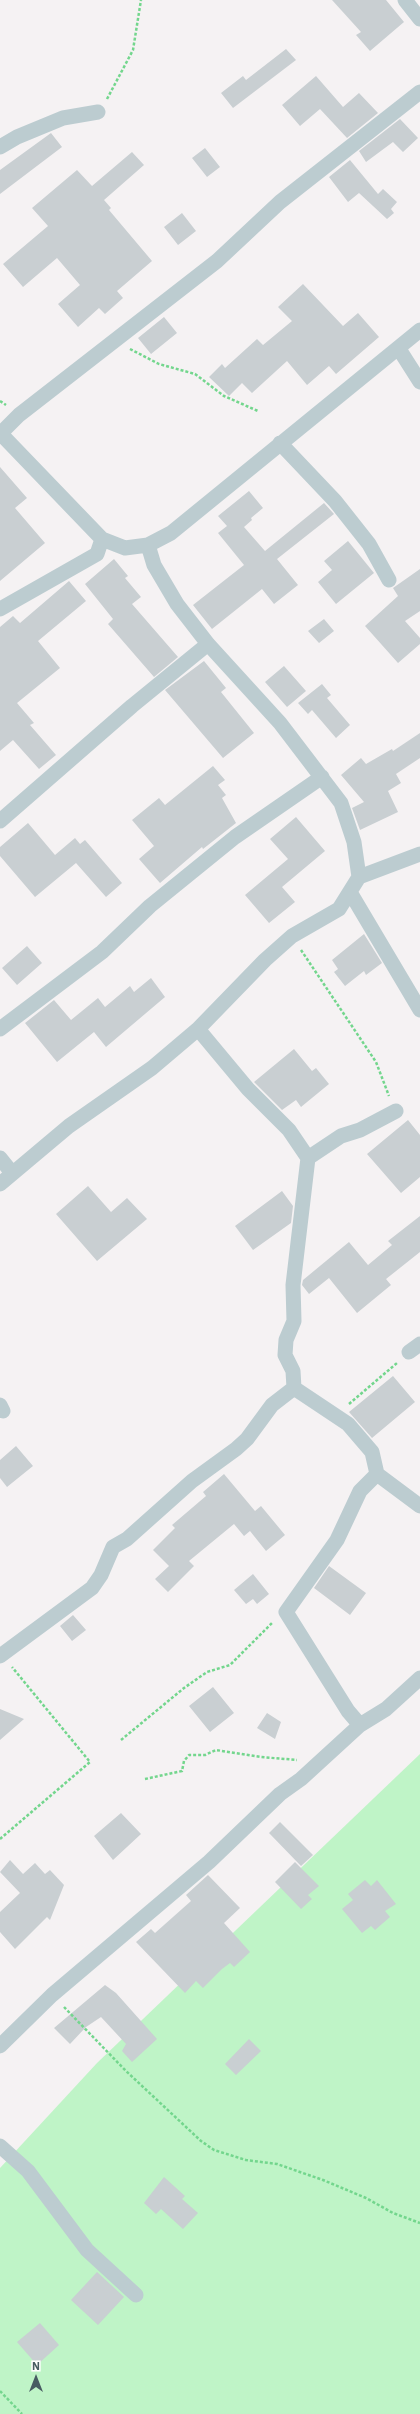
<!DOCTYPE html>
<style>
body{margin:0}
#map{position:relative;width:420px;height:2414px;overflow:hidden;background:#f5f2f3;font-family:"IBM Plex Sans",sans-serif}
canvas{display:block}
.north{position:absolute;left:16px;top:2358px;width:40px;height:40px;-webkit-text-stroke:3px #fff;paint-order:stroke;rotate:0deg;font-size:11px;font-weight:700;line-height:16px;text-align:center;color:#485c62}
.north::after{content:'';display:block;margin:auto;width:14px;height:18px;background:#485c62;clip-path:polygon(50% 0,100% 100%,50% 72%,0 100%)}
</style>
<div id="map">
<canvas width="420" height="2414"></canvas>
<div class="north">N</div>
</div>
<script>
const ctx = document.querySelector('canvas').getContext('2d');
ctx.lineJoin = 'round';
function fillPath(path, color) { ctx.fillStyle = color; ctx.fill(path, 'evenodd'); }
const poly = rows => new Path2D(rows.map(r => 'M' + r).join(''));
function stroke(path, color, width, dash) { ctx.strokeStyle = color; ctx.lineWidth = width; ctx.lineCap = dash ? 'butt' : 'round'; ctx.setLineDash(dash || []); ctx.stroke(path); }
fillPath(poly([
 [420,1754,420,2414,0,2414,0,2168,97,2063]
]), '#bff4c7');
fillPath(poly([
 [332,0,386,0,404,22,370,51,356,35,361,32],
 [286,49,296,60,233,108,221,93,243,76,246,80],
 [316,76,343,107,359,93,378,113,347,138,320,109,300,126,282,105],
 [400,119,418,138,403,152,393,142,366,162,359,151],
 [51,133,62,147,0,194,0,170],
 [205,148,220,167,207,177,192,158],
 [132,152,144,165,104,200,111,208,109,210,152,261,117,291,123,298,105,314,99,308,78,327,58,304,80,285,57,258,23,287,3,264,48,226,32,208,77,170,92,186],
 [350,160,378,194,383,189,397,202,391,209,394,213,387,219,359,193,348,202,329,177],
 [182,213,196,231,178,245,164,227],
 [303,284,343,326,358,313,379,337,336,374,329,366,307,385,287,361,252,393,242,383,229,396,209,377,222,364,225,368,257,339,263,345,292,321,278,307],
 [164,317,177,333,151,354,138,338],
 [0,467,27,498,15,508,45,543,0,581],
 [249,491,263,508,251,518,252,520,244,527,265,551,324,503,334,514,277,559,298,585,274,604,262,589,212,629,193,605,244,565,218,533,227,526,218,516],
 [348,541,374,573,336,604,318,582,332,570,324,561],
 [114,559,128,576,125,578,141,597,132,604,178,657,154,677,108,624,113,619,85,584],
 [420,569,420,611,405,621,420,638,420,644,398,663,365,626,398,596,393,588],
 [69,581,86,601,38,641,60,668,17,703,34,723,30,725,56,755,39,769,13,740,0,751,0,627,13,616,20,623],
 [324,619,334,631,319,643,308,631],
 [204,661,226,688,221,692,254,733,223,758,165,690],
 [284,666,306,691,287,707,265,682],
 [322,684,331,695,327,698,350,725,336,738,312,710,308,714,298,703],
 [420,733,420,758,396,774,401,783,388,791,398,812,360,830,352,808,364,802,341,775,361,758,366,764,392,749,393,751],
 [213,766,225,780,218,785,226,795,222,798,236,823,203,849,202,847,160,883,139,859,154,846,132,820,159,798,165,805],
 [296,817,325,851,282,887,295,902,269,923,245,895,288,859,270,839],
 [28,823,55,855,75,838,80,844,85,840,122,883,106,897,76,863,35,897,0,856,0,847],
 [364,934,382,963,366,975,364,971,345,986,334,972,338,969,332,960],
 [27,946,42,963,17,985,2,968],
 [151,978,165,997,106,1047,94,1032,57,1062,25,1023,54,1000,71,1020,98,998,105,1007,130,986,134,992],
 [294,1049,312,1071,316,1068,329,1084,301,1107,296,1100,282,1110,254,1082],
 [408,1120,420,1135,420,1177,401,1193,367,1154],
 [88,1186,111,1212,127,1198,147,1219,97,1261,56,1214],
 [282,1191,293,1206,291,1223,253,1250,235,1226],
 [420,1216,420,1252,386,1279,391,1285,357,1313,329,1278,309,1294,302,1285,303,1280,349,1242,368,1265,392,1245,388,1241],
 [393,1376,415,1402,372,1438,349,1412],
 [16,1446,33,1466,7,1487,0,1478,0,1460],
 [224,1474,255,1511,261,1506,285,1535,266,1551,250,1531,244,1536,234,1524,189,1561,194,1566,168,1592,155,1579,169,1566,153,1550,175,1528,172,1525,206,1496,203,1492],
 [329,1566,366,1593,350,1615,314,1588],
 [253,1574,269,1594,257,1604,253,1599,246,1604,234,1590],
 [73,1615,86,1630,72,1641,60,1626],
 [213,1687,234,1713,210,1732,189,1706],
 [0,1709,24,1719,0,1740],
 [267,1713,281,1722,275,1739,257,1728],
 [121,1813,141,1834,113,1860,94,1836],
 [280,1822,313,1855,301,1866,269,1833],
 [10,1860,23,1874,35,1863,45,1874,50,1870,64,1885,50,1920,47,1917,15,1949,0,1932,0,1912,20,1893,0,1872],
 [295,1862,319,1886,308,1895,312,1899,301,1909,275,1882],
 [208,1875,240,1908,224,1923,250,1952,234,1967,230,1963,222,1969,203,1988,196,1981,185,1993,136,1942,151,1929,155,1933,191,1901,186,1895],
 [365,1880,371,1886,377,1880,396,1904,385,1911,390,1917,375,1930,371,1926,362,1933,342,1909,353,1900,348,1894],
 [105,1985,116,1993,157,2039,132,2062,122,2051,126,2044,101,2017,86,2027,70,2044,54,2028],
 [249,2039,261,2051,236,2075,225,2064],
 [164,2177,185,2196,182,2199,198,2213,183,2229,161,2209,156,2214,144,2203],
 [97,2272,124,2297,98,2325,71,2300],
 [40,2323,59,2345,37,2365,17,2342]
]), '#c9cfd2');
stroke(poly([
 [107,99,133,50,141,0],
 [130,349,159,364,195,374,224,396,258,411],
 [0,401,6,405],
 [301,950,376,1062,389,1096],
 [349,1404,397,1363],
 [121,1740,184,1688,207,1672,230,1665,273,1622],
 [145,1779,182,1771,184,1761,189,1755,205,1755,216,1750,261,1757,297,1760],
 [0,1839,90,1762,12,1667],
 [64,2007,126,2071,201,2141,214,2150,246,2160,277,2164,323,2180,366,2198,393,2213,420,2223],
 [0,2391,22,2414]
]), '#73d68d', 2.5, [3, 2]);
stroke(poly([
 [405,0,420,19],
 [0,147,17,137,63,118,98,112],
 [399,349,420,382],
 [0,433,102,539,125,548,148,545,171,533,420,330],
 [0,434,19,415,217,261,280,202,420,92],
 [280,443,335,501,369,544,389,580],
 [0,609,97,554,102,539],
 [0,821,132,706,208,644],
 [359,877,420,854],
 [350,892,420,1010],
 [0,1029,102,952,150,906,235,837,322,777],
 [0,1158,12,1173],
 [308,1158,341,1136,360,1130,396,1111],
 [0,1184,69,1126,152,1068,198,1029,265,960,292,936,339,909,359,877,354,842,341,803,280,723,208,644,177,604,154,565,148,545],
 [409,1352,420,1344],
 [294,1388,348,1424,372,1452,377,1474,360,1491,337,1540,286,1612,348,1711,360,1725],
 [0,1405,3,1411],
 [377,1474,420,1506],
 [0,1656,92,1588,101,1575,113,1547,127,1539,192,1481,236,1449,247,1439,272,1405,294,1388,293,1371,285,1355,286,1340,294,1321,293,1285,308,1158,289,1130,248,1089,198,1029],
 [0,2046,52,1995,209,1862,280,1794,301,1779,360,1725,386,1709,420,1678],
 [0,2146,28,2171,87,2250,136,2295]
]), '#bcccd0', 15);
</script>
